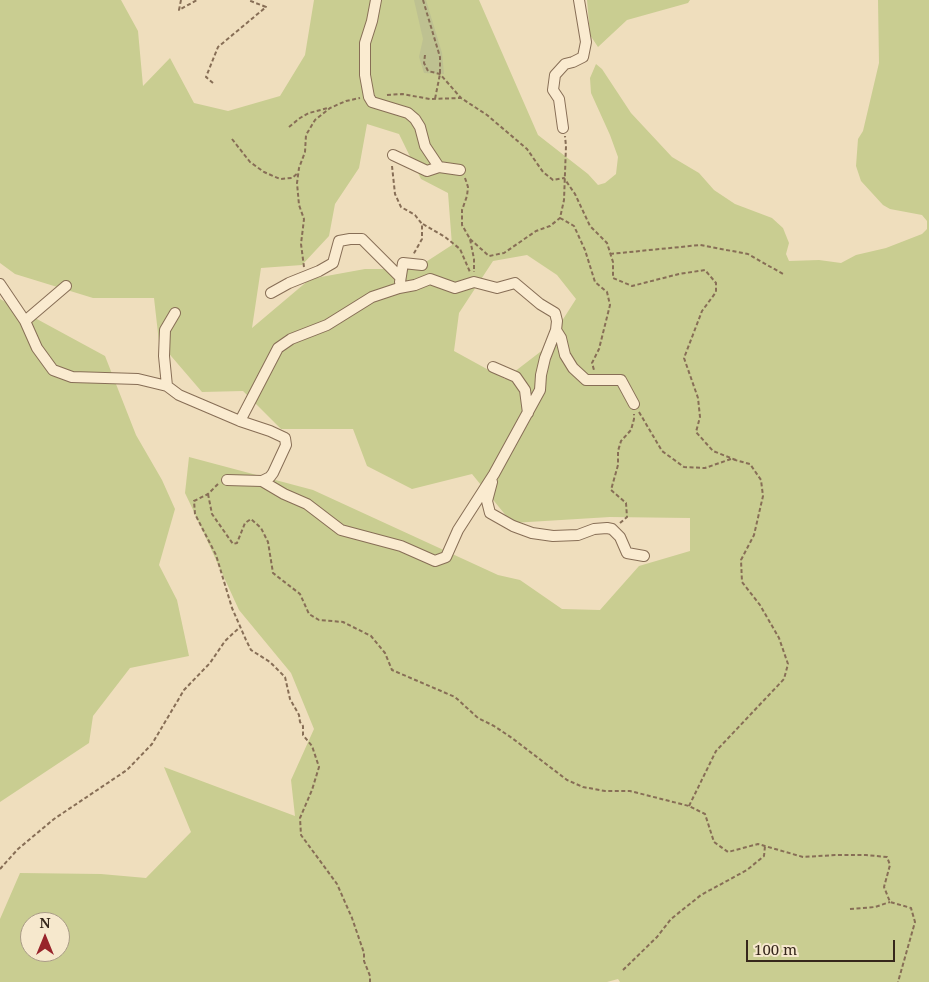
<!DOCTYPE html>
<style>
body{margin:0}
#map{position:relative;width:929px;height:982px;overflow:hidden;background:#efdebd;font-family:"Noto Serif",serif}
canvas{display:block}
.north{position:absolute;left:20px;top:912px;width:50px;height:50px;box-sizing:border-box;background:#f6e8cd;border:1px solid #a99b86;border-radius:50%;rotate:0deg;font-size:14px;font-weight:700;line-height:20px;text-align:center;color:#36271b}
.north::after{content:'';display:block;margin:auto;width:18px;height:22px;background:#98242b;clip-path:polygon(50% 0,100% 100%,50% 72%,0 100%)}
.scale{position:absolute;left:746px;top:940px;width:149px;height:22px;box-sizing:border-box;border:2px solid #36271b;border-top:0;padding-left:6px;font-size:15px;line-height:18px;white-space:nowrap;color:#36271b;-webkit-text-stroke:4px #f6e8cd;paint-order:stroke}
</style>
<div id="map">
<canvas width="929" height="982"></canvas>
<div class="north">N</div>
<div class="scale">100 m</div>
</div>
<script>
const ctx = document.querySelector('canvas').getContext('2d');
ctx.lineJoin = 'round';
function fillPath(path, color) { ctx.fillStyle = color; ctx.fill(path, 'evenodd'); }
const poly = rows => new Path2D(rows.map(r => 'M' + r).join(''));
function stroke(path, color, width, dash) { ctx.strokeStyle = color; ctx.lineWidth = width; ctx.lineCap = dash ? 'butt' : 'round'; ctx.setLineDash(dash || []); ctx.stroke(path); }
fillPath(poly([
 [0,0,121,0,138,31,143,86,170,58,194,103,228,111,280,96,305,55,314,0,479,0,538,135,588,174,598,185,605,183,616,174,618,157,610,135,591,93,590,78,596,64,602,69,631,113,672,157,699,173,714,190,735,204,772,218,783,228,789,243,786,254,789,261,819,260,841,263,856,255,886,248,922,234,927,229,927,221,922,215,890,209,883,205,861,181,856,166,858,139,863,131,879,63,878,0,929,0,929,982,620,982,618,979,607,982,0,982,0,919,20,873,101,874,146,878,191,832,164,767,295,816,291,780,314,729,291,673,239,610,195,514,185,493,189,457,313,490,498,575,520,580,562,609,600,610,639,566,690,551,690,518,610,517,512,523,472,474,412,489,367,466,353,429,281,429,243,391,202,392,159,342,154,298,93,298,15,274,0,263],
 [367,124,399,134,421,179,448,193,452,245,415,269,365,269,310,279,252,328,261,268,302,265,329,236,335,204,359,168],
 [527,255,557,275,576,299,544,349,505,379,454,351,459,313,493,261],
 [30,922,60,922,60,952,30,952],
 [587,0,690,0,688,3,627,20,598,47,590,35],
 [0,299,105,356,136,435,162,480,175,509,159,565,177,600,189,656,130,668,93,716,89,743,0,802]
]), '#c9cd91');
fillPath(poly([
 [414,0,426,0,442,53,444,74,424,73,419,57,423,39]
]), '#bec191');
const minor = poly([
 [376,0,372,21,365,43,365,75,369,97,372,102,408,113,415,119,420,127,425,146,439,167,460,170],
 [563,128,559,99,553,90,555,75,565,64,573,62,583,57,586,42,579,0],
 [393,155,427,171,439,167],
 [400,282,403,263,422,265],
 [0,284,25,321,37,348,53,370,72,377,138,379,167,386,179,395,240,421,270,431,285,438,286,445,273,473,270,477,262,481],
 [271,293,289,283,319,271,333,263,339,241,350,239,362,239,400,277],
 [25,321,66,286],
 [556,330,561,338,565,355,573,368,586,380,621,380,634,404],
 [493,367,516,377,525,390,528,413],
 [167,386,164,356,165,330,175,313],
 [227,480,262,481,284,494,307,504,341,530,401,546,435,561,446,557,458,530,494,474,540,390,541,375,545,358,556,330,557,321,555,313,540,304,515,283,497,288,474,282,455,288,430,279,415,285,399,288,372,297,327,325,291,339,278,348,240,421],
 [492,482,487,501,490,513,513,526,532,533,553,536,578,535,594,529,607,528,612,529,620,537,627,553,644,556]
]);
stroke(minor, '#876e56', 12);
stroke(poly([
 [181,0,179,10,197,0],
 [423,0,440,57,440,74,435,99],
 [425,55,424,63,428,71,440,74,461,98],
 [213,83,206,77,218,47,266,7,248,0],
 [387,95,402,94,430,99,461,98,487,115,527,149,543,172,553,180,564,178,575,194,590,226,607,243,613,262,613,278,632,286,679,274,705,270,716,283,716,292,702,311,684,358,698,398,700,417,696,432,713,451,736,460],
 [289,127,300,118,309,113,328,108],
 [232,139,250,162,264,172,280,179,292,178,298,173],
 [392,166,395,194,401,207,415,215,422,224,422,239,413,255],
 [465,178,468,187,467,196,462,210,462,225,470,239,474,259,474,272],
 [560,218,574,226,585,250,595,282,607,292,610,305,599,349,592,363,594,370],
 [423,224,445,237,460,249,470,272],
 [470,239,489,256,504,253,536,231,550,226,560,218,564,200,566,146,565,136],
 [610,254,700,245,748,254,783,274],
 [304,267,301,244,304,219,299,205,297,183,299,168,305,152,306,135,315,120,330,108,346,101,360,98],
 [639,412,662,451,684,467,705,468,731,459,750,464,761,480,763,496,754,535,741,560,742,582,760,605,779,638,788,664,784,679,716,751,689,806],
 [218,484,208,494,194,501,195,514,216,555,232,608,246,640,251,650,270,662,285,677,290,699,299,715,300,722,303,726,303,735,312,746,319,767,312,790,300,818,301,835,337,884,352,918,364,953,364,961,370,976,370,982],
 [208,494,212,514,233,544,237,543,245,523,251,519,261,528,268,542,273,573,300,594,309,614,319,620,343,622,371,636,385,653,392,670,455,697,478,718,494,726,512,738,567,780,583,787,605,791,630,791,689,806,705,814,714,842,728,852,758,844,803,857,835,855,866,855,887,857,890,865,884,887,890,902,911,908,915,922,898,982],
 [620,523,627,517,626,503,611,490,618,465,618,451,621,441,631,430,634,419,634,414],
 [0,869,18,849,54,819,127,770,152,744,184,690,210,663,225,641,240,627],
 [850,909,875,907,890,902],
 [623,970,657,937,671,919,701,895,747,870,764,856,765,846]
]), '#876e56', 2, [4, 2.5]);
stroke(minor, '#faebd0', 10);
</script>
